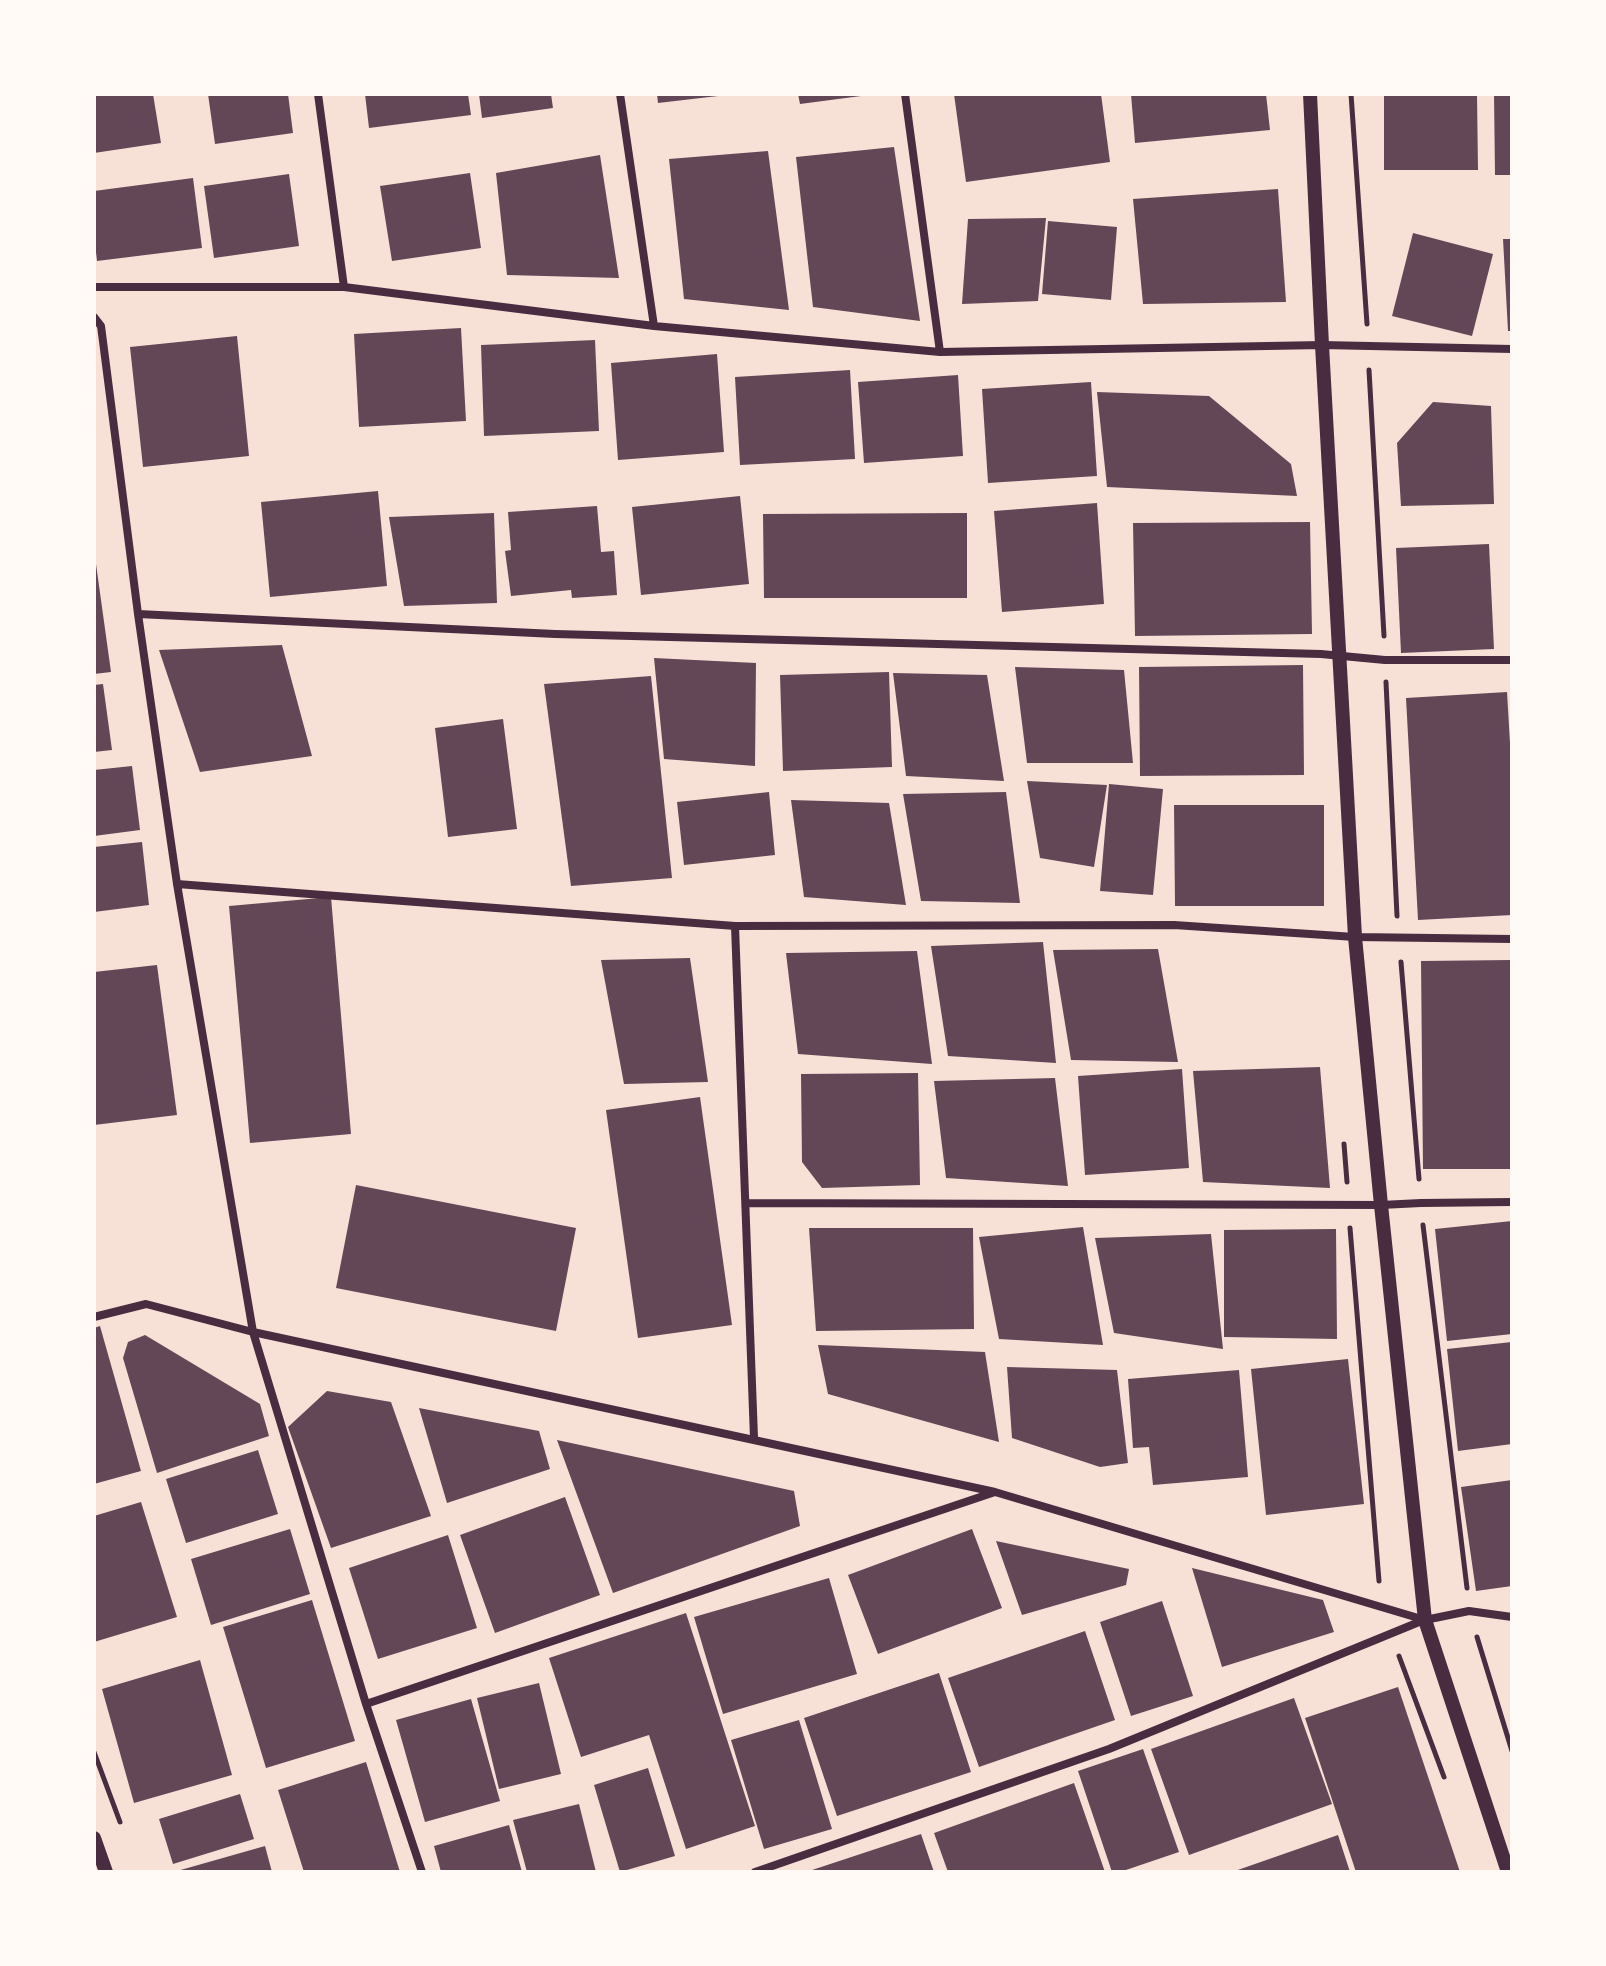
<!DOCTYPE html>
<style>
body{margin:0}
#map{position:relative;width:1606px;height:1966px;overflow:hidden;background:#f7e1d7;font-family:Lora,serif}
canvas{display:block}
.frame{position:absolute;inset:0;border:96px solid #fffaf5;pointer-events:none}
</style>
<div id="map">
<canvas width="1606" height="1966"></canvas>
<div class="frame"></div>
</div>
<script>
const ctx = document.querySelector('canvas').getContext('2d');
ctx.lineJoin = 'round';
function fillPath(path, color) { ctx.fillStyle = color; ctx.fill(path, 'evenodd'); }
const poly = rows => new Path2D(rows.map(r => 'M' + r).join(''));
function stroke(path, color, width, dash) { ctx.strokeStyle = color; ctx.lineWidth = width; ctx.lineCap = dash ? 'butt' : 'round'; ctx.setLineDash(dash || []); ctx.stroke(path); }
fillPath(poly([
 [94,94,153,94,161,143,94,153],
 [208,94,288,94,293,133,215,144],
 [365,94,468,94,471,115,369,128],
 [479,94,551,94,553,108,482,118],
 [657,94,718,94,718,96,658,103],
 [798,94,861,94,861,96,800,104],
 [954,94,1101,94,1110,162,966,182],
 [1131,94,1266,94,1270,130,1135,143],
 [1384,94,1477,94,1478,170,1384,170],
 [1494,94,1512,94,1512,175,1495,175],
 [894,147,920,321,813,307,796,157],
 [768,151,789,310,684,299,669,159],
 [600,155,619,278,507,275,496,173],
 [470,173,481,248,392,261,380,186],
 [289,174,299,246,214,258,204,186],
 [193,178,202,248,97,261,94,235,94,191],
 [1278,189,1286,302,1143,304,1133,199],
 [1046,218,1038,301,962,304,968,219],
 [1048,221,1117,227,1111,300,1042,294],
 [1413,233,1493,254,1472,336,1392,316],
 [1503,239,1512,239,1512,331,1508,331],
 [461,328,466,421,359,427,354,334],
 [237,336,249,456,143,467,130,347],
 [595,340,599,431,484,436,481,345],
 [717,354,724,452,618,460,611,363],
 [850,370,855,459,740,465,735,377],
 [958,375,963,456,864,463,858,382],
 [1091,382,1097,476,988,483,982,389],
 [1097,392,1209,396,1291,464,1297,496,1107,487],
 [1433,402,1491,406,1494,504,1401,506,1397,443],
 [378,491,387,586,270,597,261,502],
 [740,496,749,584,641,595,632,507],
 [1097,503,1104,604,1002,612,994,511],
 [597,506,601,552,614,551,617,595,572,598,571,590,511,596,505,551,511,550,508,512],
 [494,513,497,603,404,606,389,517],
 [967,513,967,598,764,598,763,514],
 [1310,522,1312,634,1135,636,1133,523],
 [1489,544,1494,649,1401,653,1396,548],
 [96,564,111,672,94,674,94,565],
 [282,645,312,756,200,772,159,650],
 [654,658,756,663,755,766,664,759],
 [1303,665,1304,775,1140,776,1139,667],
 [1015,667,1124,670,1133,763,1027,763],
 [889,672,892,767,783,771,780,675],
 [893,673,987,675,1004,781,906,776],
 [651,676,672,878,571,886,544,684],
 [103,684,112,750,94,752,94,685],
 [1507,692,1512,777,1512,915,1418,920,1406,698],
 [503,719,517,829,448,837,435,728],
 [132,766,140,830,94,836,94,770],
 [1027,781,1107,785,1094,867,1040,858],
 [1109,784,1163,789,1153,895,1100,891],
 [769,792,775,855,684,865,677,802],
 [1006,792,1020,903,921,901,903,794],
 [791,800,889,803,906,905,804,897],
 [1174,805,1324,805,1324,906,1175,906],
 [142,842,149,905,94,912,94,847],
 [331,897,351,1134,250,1143,229,906],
 [1043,942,1056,1063,948,1056,931,946],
 [1158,949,1178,1062,1071,1060,1053,950],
 [917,951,932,1064,798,1054,786,953],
 [690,958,708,1082,624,1084,601,960],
 [1512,960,1512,1169,1423,1169,1421,961],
 [157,965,177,1115,94,1125,94,972],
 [1320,1067,1330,1188,1203,1182,1193,1071],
 [1182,1069,1189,1168,1085,1175,1078,1076],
 [918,1073,920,1185,822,1188,802,1162,801,1074],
 [1055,1078,1068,1186,946,1178,934,1081],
 [700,1097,732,1325,638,1338,606,1110],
 [356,1185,576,1228,556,1331,336,1288],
 [1512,1221,1512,1334,1447,1341,1435,1229],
 [1083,1227,1103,1345,999,1339,979,1237],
 [809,1228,973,1228,974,1329,816,1331],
 [1336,1229,1337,1339,1224,1337,1224,1230],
 [1211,1234,1223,1349,1114,1333,1095,1238],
 [100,1326,141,1471,94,1484,94,1328],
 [145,1335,260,1404,269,1436,157,1473,123,1358,128,1342],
 [1512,1342,1512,1444,1458,1451,1447,1349],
 [818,1345,985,1352,999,1442,828,1394],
 [1348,1359,1364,1504,1266,1515,1251,1369],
 [1007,1367,1117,1370,1128,1463,1100,1467,1012,1438],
 [1239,1370,1248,1477,1153,1485,1149,1447,1133,1448,1128,1379],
 [327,1391,391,1402,431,1516,331,1548,288,1427],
 [419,1408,539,1431,550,1469,447,1503],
 [557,1440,794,1491,800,1526,613,1593],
 [258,1450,278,1514,186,1543,166,1479],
 [1512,1480,1512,1586,1476,1591,1461,1487],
 [565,1497,600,1595,495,1633,460,1535],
 [141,1502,177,1617,94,1642,94,1516],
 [290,1529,310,1594,211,1625,191,1559],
 [972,1529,1002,1608,878,1654,848,1575],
 [448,1535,477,1628,378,1659,349,1568],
 [996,1541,1129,1569,1126,1585,1022,1615],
 [1192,1568,1323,1600,1334,1632,1222,1667],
 [829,1578,857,1674,723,1714,694,1617],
 [312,1600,355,1741,266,1768,223,1627],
 [1162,1601,1193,1696,1131,1716,1100,1622],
 [686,1613,755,1826,686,1849,649,1735,581,1757,549,1658],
 [1085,1631,1115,1720,979,1767,948,1678],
 [200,1660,232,1775,134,1803,102,1689],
 [939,1673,971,1772,837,1816,804,1718],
 [539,1683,561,1774,499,1789,477,1698],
 [1398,1687,1460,1872,1356,1872,1305,1718],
 [1294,1698,1332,1804,1189,1855,1151,1749],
 [471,1699,500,1801,425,1822,396,1720],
 [799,1720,832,1829,764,1849,731,1740],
 [1143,1749,1179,1852,1120,1872,1112,1872,1078,1771],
 [366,1762,400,1872,304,1872,278,1790],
 [648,1768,675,1856,620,1872,594,1785],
 [1074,1783,1105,1872,948,1872,934,1833],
 [240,1794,254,1839,173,1864,159,1819],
 [579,1804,596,1872,527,1872,513,1820],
 [509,1825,522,1872,441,1872,434,1846],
 [921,1834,934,1872,810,1872,809,1871],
 [1338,1835,1350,1872,1232,1872],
 [265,1846,272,1872,177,1872,177,1871]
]), '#644757');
stroke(poly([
 [1351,94,1367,324],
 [1369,370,1384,636],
 [1386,682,1397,916],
 [1401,962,1419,1179],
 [1344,1144,1347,1182],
 [1423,1225,1467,1588],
 [1350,1228,1379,1581],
 [1477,1637,1512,1751],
 [1399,1656,1444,1777],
 [94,1752,120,1822]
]), '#4a2c40', 5);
stroke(poly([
 [318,94,344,287],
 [620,94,654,326],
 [905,94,940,352],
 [94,287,344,287,654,326,940,352,1322,345,1512,349],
 [94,317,101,326,138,614,177,884,253,1332,366,1704,422,1872],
 [138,614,555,634,1321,654,1385,660,1512,660],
 [177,884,735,926,1174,925,1355,937,1512,939],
 [735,926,754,1438],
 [746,1203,1381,1205,1421,1203,1512,1202],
 [94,1317,146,1304,253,1332,995,1492,1425,1620,1469,1611,1512,1617],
 [366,1704,995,1492],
 [755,1872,1109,1749,1424,1620]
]), '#4a2c40', 8);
stroke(poly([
 [1310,94,1322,345,1355,937,1381,1205,1425,1620,1508,1872],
 [94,1838,106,1872]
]), '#4a2c40', 14);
</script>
